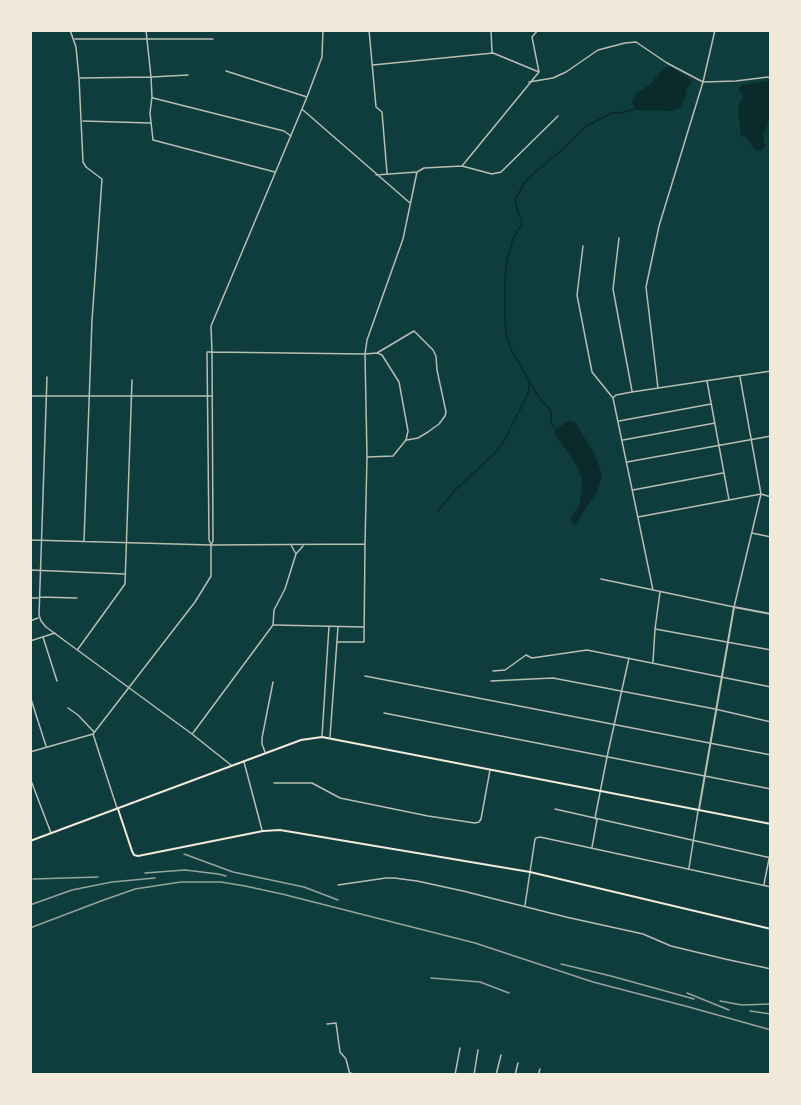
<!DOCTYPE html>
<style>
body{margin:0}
#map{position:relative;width:801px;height:1105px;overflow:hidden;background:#0f3d3e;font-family:"Alegreya Sans",sans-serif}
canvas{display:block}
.frame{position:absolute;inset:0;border:32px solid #f1e9da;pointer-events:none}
</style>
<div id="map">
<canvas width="801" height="1105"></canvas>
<div class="frame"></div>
</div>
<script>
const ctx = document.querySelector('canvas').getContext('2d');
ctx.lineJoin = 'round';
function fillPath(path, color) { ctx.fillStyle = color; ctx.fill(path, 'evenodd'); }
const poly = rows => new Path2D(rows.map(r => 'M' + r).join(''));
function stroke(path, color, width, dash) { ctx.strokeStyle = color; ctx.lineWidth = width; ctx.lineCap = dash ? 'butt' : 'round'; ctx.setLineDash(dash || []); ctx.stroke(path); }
fillPath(poly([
 [666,67,671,67,691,80,691,84,687,87,684,101,679,109,671,111,644,110,635,109,632,103,635,95,653,82,655,78],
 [771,81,770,104,771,107,766,130,764,132,763,136,765,146,762,150,756,151,746,137,741,136,738,108,740,101,742,100,743,94,739,92,739,89,741,85,757,82],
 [570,420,575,422,595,455,602,474,597,492,575,525,571,522,571,518,579,505,582,487,581,476,574,461,556,436,555,432,556,429]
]), '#0a2a2b');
stroke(poly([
 [556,429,551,423,551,412,548,407,542,402,529,381,512,351,507,338,505,321,505,280,507,260,513,239,522,223,517,209,515,199,527,179,562,150,586,126,612,113,621,113,635,109],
 [438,511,457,488,493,455,503,443,526,398,529,391,529,383]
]), '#0a2a2b', 1.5);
stroke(poly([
 [70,30,76,47,79,78,83,162,86,167,102,179,92,320,84,541],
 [146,30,151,77,152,97,150,113,153,140,275,172],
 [369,30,376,107,382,112,387,173],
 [491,30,492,52],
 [75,39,213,39],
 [373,65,493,53,539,72],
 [226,71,307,97],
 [80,78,151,77,188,75],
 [529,82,553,78,566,72,598,50,625,43,636,42,667,63,703,82,736,81,768,77,771,79],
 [153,98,284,131,291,136],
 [303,110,410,203],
 [83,121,150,123],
 [462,166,539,72,532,37,538,30],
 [376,175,417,172,424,168,462,166,492,174,501,172,558,116],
 [619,238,613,289,632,391],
 [583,246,577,295,592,372,613,398,653,590],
 [377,353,414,331,433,350,436,356,437,370,446,412,445,416,439,424,428,432,418,438,407,440],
 [47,377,39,615,41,621,46,627,192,734,231,765],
 [740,377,761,494,771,497],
 [707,381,729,500],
 [658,388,646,287,659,226,703,82,715,30],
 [30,396,212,396],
 [614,397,616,395,632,392,771,371],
 [619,421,711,404],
 [623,440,715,423],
 [627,462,771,436],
 [633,490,723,473],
 [752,533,771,537],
 [30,540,211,545,365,544,367,457,365,354,367,340,403,239,417,172],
 [211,544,209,540,207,352,212,352,211,326,307,97,322,57,323,30],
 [296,554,303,546],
 [30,570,125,574],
 [601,579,734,607,761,494,638,517],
 [40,597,77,598],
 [30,598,38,598],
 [30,621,38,618],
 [274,625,364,627],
 [655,629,771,650],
 [43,637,57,681],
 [30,641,55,633],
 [337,642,364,642,365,544],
 [78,649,125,584,132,380],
 [653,662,655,629,660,592],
 [493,671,505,670,526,655,532,658,587,650,771,687],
 [365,676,771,755],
 [491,681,553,678,715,709,771,722],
 [30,696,46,746],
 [68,708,78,715,94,732],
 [384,713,771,789],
 [193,733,273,625,274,610,285,589,296,554,291,545],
 [322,736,329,626],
 [330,737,338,627],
 [30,752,93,734],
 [265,752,262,744,262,738,273,682],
 [244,762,262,830],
 [30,778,51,833],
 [274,783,312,783,340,798,428,816,475,823,479,822,481,819,490,770],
 [117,808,93,734,195,602,211,576,211,545,213,541,212,352,365,354,377,353,382,355,399,382,408,431,406,440,393,456,367,457],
 [555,809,771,858],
 [592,847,597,820,595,818,607,757,629,658],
 [689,868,698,811],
 [764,884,771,849],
 [338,885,386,878,394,878,417,881,463,891,566,917,643,934,671,946,725,959,771,969],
 [525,905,535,839,536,838,540,837,771,887],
 [327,1024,336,1023,340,1052,346,1059,350,1075],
 [350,1073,357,1075],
 [455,1075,460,1048],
 [474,1075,478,1050],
 [496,1075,501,1055],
 [515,1075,518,1063],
 [538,1075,540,1069]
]), '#b8beb3', 1.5);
stroke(poly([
 [699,809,734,607,771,614]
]), '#b8beb3', 2);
stroke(poly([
 [118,809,132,851,134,855,138,856,263,831,280,830,530,872,771,929],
 [30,841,301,740,322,737,771,824]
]), '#f1e9da', 2);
stroke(poly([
 [184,854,233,872,304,887,338,900],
 [145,873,185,870,218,874,226,876],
 [33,879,98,877],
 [30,905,72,890,112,882,155,878],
 [30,928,101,901,135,889,181,882,221,882,245,886,282,894,475,943,593,982,689,1007,771,1030],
 [561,964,611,976,694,999],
 [431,978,480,982,509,993],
 [687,993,729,1010],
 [720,1001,742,1005,771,1004],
 [750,1011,771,1014]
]), '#97a49c', 1.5);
</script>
